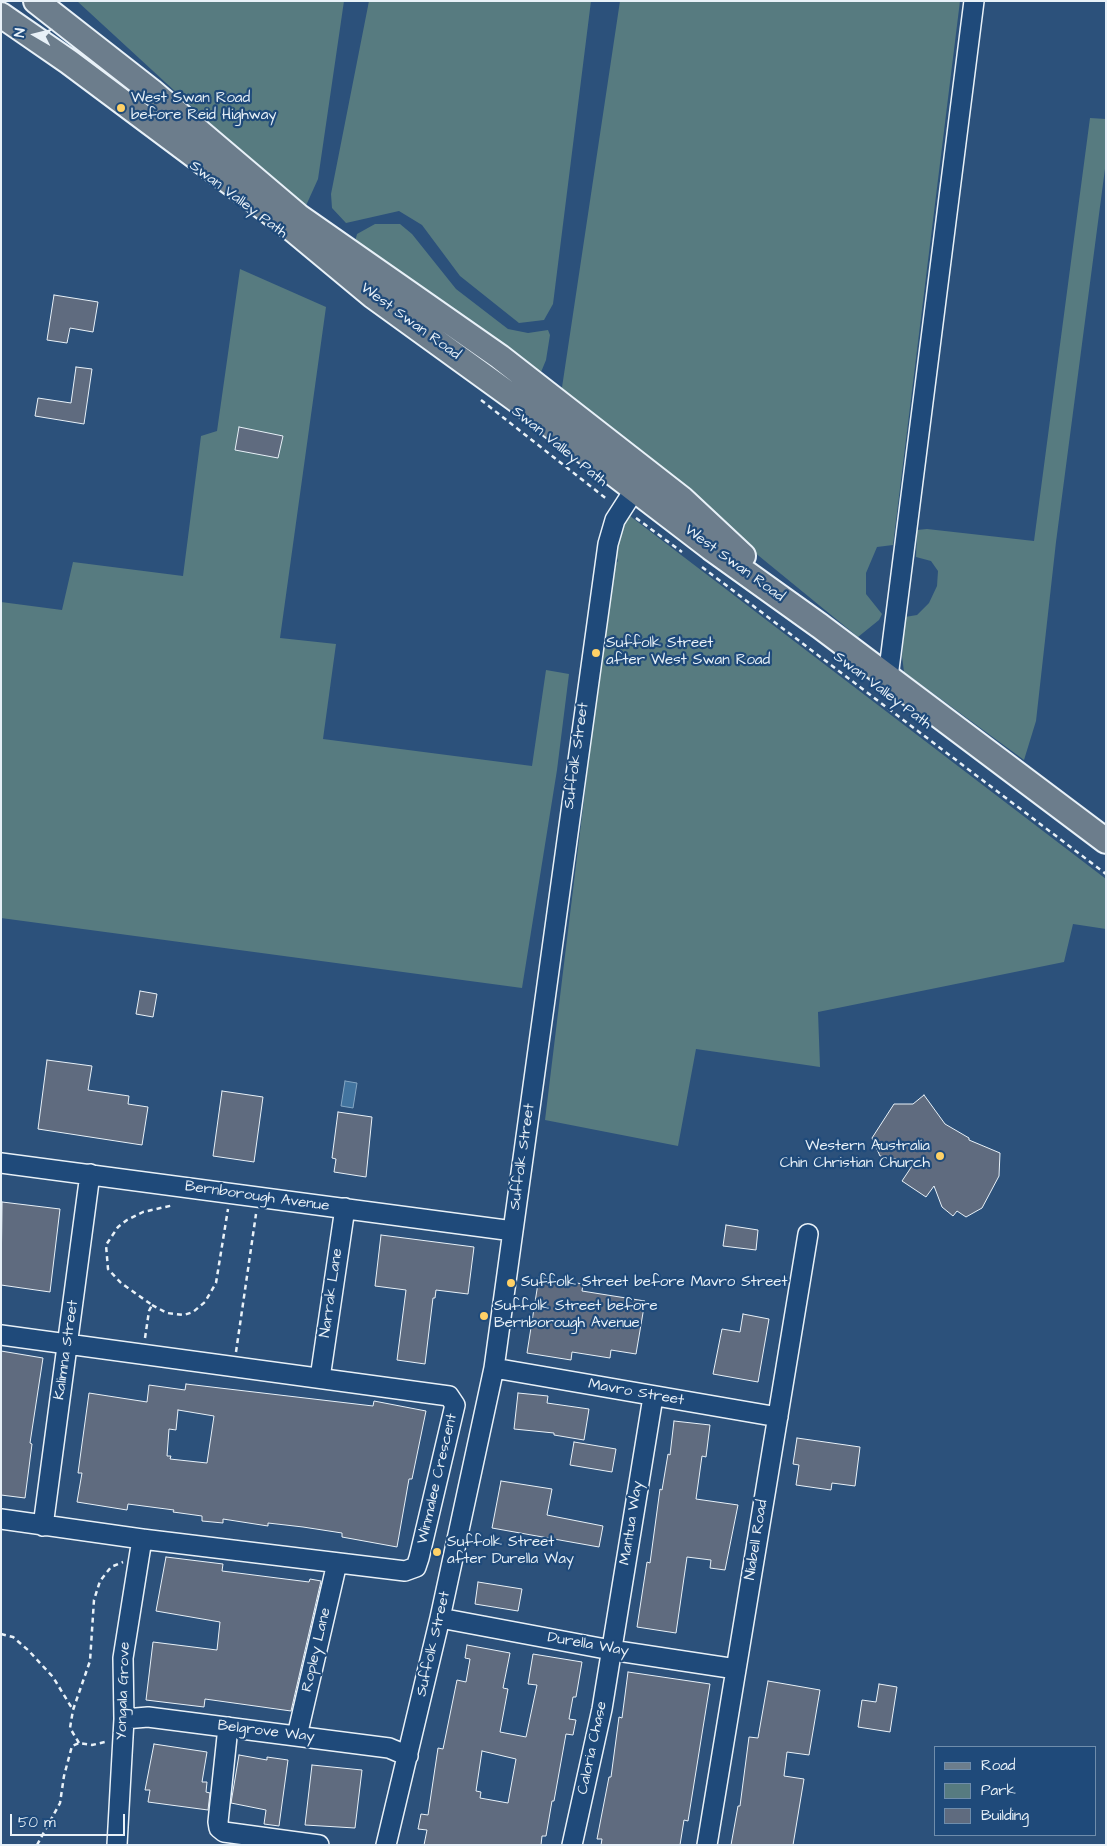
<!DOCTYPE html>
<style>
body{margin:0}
#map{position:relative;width:1107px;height:1846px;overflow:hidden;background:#2c517b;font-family:"Architects Daughter",sans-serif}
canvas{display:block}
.frame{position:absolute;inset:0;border:2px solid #e8f1f8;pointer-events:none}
.legend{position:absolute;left:934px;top:1746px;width:162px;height:90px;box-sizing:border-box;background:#1f4a7a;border:1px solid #6f8dac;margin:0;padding:6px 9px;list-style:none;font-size:15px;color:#e8f1f8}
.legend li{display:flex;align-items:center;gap:10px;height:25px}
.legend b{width:25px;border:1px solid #6f8dac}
.north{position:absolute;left:10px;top:10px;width:50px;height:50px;-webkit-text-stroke:4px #1f4a7a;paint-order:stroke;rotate:278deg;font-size:14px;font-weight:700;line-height:20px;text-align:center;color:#e8f1f8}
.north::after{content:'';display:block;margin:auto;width:18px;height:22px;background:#e8f1f8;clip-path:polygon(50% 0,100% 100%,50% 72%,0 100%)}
.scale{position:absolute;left:10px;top:1814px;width:115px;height:22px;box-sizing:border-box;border:2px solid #e8f1f8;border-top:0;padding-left:6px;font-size:15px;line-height:18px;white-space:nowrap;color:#e8f1f8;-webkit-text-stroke:4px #1f4a7a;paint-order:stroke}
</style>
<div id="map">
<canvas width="1107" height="1846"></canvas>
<div class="frame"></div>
<ul class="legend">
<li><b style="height:6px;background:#6c7d8c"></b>Road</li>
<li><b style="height:14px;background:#577b80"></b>Park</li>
<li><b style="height:14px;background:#5f6b7f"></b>Building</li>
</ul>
<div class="north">N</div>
<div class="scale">50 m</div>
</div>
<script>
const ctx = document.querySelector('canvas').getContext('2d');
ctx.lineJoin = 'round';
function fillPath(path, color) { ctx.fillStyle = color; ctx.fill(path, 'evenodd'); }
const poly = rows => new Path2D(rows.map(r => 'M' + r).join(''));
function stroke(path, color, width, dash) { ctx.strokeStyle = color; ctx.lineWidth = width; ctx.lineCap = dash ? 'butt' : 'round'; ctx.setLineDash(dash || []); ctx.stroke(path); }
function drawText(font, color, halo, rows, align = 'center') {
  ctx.font = font + ' "Architects Daughter",sans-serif'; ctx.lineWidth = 4.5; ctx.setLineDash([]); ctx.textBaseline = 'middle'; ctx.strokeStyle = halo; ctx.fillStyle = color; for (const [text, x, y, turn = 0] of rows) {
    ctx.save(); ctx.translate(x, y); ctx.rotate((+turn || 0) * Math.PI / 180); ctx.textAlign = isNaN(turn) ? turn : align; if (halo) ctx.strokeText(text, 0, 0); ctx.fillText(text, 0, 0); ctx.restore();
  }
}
fillPath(poly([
 [77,1,344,1,318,179,304,210],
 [369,1,591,1,553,304,544,320,519,323,460,276,422,225,399,211,346,223,332,208,331,194],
 [620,1,960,1,893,545,877,547,866,573,866,594,882,614,879,620,858,637,561,394],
 [1090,118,1106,119,1106,161,1056,542,1036,721,1024,760,904,672,902,656,905,617,917,615,929,603,937,586,938,571,931,561,916,557,917,530,927,529,1034,541],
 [375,224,400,224,412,234,456,289,508,329,528,333,548,330,550,335,546,360,539,377,355,242,357,234],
 [240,269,326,307,280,638,336,644,323,739,532,766,546,670,569,674,557,770,522,988,1,918,1,602,62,610,73,562,183,576,201,436,217,431],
 [630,516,1106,879,1106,929,1073,924,1064,962,818,1012,820,1067,696,1049,678,1146,545,1120,612,569,618,561,615,552,624,519]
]), '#577b80');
const water = poly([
 [345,1081,357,1083,353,1108,341,1106,345,1081]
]);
fillPath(water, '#42749f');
stroke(water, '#84a6c3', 1);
const building = poly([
 [54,295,98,302,93,332,70,328,67,343,47,340,54,295],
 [76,367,92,369,84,424,35,416,38,398,71,403,76,367],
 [239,427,283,436,278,458,235,450,239,427],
 [140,991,157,994,153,1017,136,1014,140,991],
 [47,1060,92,1066,88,1090,129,1096,128,1104,148,1107,142,1145,38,1129,47,1060],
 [222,1091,263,1097,254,1162,213,1156,222,1091],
 [924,1095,945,1124,969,1138,969,1140,1000,1153,999,1176,982,1208,966,1217,957,1211,953,1216,942,1207,934,1186,926,1197,902,1181,914,1163,880,1156,872,1138,894,1104,913,1104,924,1095],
 [338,1112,372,1117,366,1177,334,1172,336,1159,332,1158,338,1112],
 [2,1202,60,1209,50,1292,1,1285,2,1202],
 [726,1225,758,1230,756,1250,723,1246,726,1225],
 [381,1235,474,1247,468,1294,436,1290,435,1298,433,1298,425,1364,397,1360,406,1290,375,1286,381,1235],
 [539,1277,583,1284,582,1291,645,1301,636,1354,611,1350,610,1358,572,1352,571,1360,527,1353,539,1277],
 [743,1314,769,1319,758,1382,713,1374,722,1329,740,1332,743,1314],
 [1,1351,43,1358,30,1443,32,1444,25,1498,1,1495,1,1351],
 [186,1384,373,1406,374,1401,426,1411,412,1479,409,1479,397,1547,342,1537,342,1533,303,1527,268,1523,268,1526,223,1519,223,1523,202,1521,202,1516,173,1512,174,1510,128,1504,127,1510,77,1502,82,1473,78,1473,89,1393,147,1402,149,1385,185,1390,186,1384],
 [178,1410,214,1416,207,1463,170,1459,171,1456,167,1456,169,1429,176,1430,178,1410],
 [518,1393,548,1396,547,1403,589,1409,584,1440,554,1435,554,1433,514,1429,518,1393],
 [674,1421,710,1425,706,1457,702,1456,696,1499,738,1505,725,1570,710,1568,711,1560,687,1557,676,1633,637,1627,647,1562,650,1563,660,1489,662,1490,668,1454,670,1455,674,1421],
 [797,1438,860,1447,855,1486,832,1483,831,1490,796,1485,799,1465,793,1464,797,1438],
 [574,1442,616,1449,612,1472,570,1465,574,1442],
 [501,1481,552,1489,547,1515,603,1526,599,1547,492,1528,501,1481],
 [166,1557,223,1564,222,1571,309,1582,310,1579,321,1581,291,1711,205,1699,204,1707,146,1700,153,1642,217,1650,220,1622,156,1611,166,1557],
 [478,1582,522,1589,518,1611,475,1604,478,1582],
 [467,1645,510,1653,503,1688,508,1689,500,1732,526,1737,537,1685,528,1684,533,1654,582,1662,576,1697,573,1697,569,1719,576,1720,573,1735,566,1734,554,1801,552,1801,546,1836,542,1836,541,1845,424,1845,427,1830,418,1829,421,1814,428,1815,438,1748,443,1749,457,1680,466,1682,470,1659,465,1658,467,1645],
 [482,1751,516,1759,508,1803,480,1798,481,1792,476,1791,482,1751],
 [628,1672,710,1684,688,1821,684,1820,680,1845,601,1845,602,1839,597,1839,609,1777,611,1777,619,1717,622,1718,628,1672],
 [768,1681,820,1690,809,1755,787,1752,784,1776,804,1779,793,1845,731,1845,738,1806,740,1806,749,1737,758,1738,768,1681],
 [879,1684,897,1687,890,1732,858,1727,862,1700,876,1702,879,1684],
 [154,1744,207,1752,202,1782,207,1782,206,1792,210,1793,208,1810,148,1802,150,1790,145,1790,154,1744],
 [239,1755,267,1760,267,1757,288,1760,279,1826,264,1824,266,1810,231,1803,239,1755],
 [312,1765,362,1770,355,1828,305,1825,312,1765]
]);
fillPath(building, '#5f6b7f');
stroke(building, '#e8f1f8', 1);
const minor = poly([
 [888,677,974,1],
 [1,1163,513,1231],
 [1,1335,449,1396,455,1405,419,1558,416,1567,405,1571,142,1539,1,1519],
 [494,1368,778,1417],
 [320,1378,345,1208],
 [43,1526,90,1174],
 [440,1618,611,1650,736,1669],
 [124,1719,148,1717,389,1748,408,1756],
 [228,1727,218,1822,219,1828,224,1832,319,1845],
 [297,1736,337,1563],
 [117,1845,124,1719,123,1658,142,1539],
 [386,1845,440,1618,494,1368,608,544,615,520,642,478],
 [572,1845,602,1709,653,1397],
 [707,1845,808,1234]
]);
const major = poly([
 [36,1,151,91,298,216,500,357,682,499,743,556],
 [1,15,69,62,290,227,373,296,532,411,711,548,820,626,1106,841]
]);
stroke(minor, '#e8f1f8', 22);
stroke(major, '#e8f1f8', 28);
stroke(poly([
 [481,400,608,500],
 [636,518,682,552],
 [702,567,1106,874],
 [152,1305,167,1313,184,1315,193,1312,205,1302,216,1283,228,1209],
 [145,1338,149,1311,152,1305,121,1283,108,1269,106,1245,118,1227,127,1220,143,1212,174,1205],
 [236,1352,256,1214],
 [1,1634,13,1637,28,1650,53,1677,73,1710],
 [79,1743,70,1728,73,1710,90,1661,94,1600,100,1581,111,1567,123,1562],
 [37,1845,60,1803,64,1776,72,1746,79,1743,92,1745,105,1742]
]), '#e8f1f8', 2.5, [5, 4]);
stroke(minor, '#1f4a7a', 19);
stroke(major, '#6c7d8c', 24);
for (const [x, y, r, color] of [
 [121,108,5,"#ffd166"],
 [596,653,5,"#ffd166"],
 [940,1156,5,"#ffd166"],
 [511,1283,5,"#ffd166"],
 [484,1316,5,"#ffd166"],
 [437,1552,5,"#ffd166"]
]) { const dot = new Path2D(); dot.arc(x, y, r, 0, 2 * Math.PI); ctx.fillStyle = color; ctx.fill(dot); stroke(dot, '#1f4a7a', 2); }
drawText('15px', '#e8f1f8', '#1f4a7a', [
 ["West Swan Road",131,99],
 ["before Reid Highway",131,116],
 ["Suffolk Street",606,644],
 ["after West Swan Road",606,661],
 ["Western Australia",930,1147,"right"],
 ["Chin Christian Church",930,1164,"right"],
 ["Suffolk Street before Mavro Street",521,1283],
 ["Suffolk Street before",494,1307],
 ["Bernborough Avenue",494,1324],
 ["Suffolk Street",447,1543],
 ["after Durella Way",447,1560]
], 'left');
drawText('15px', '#e8f1f8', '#1f4a7a', [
 ["Swan Valley Path",238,200,37],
 ["West Swan Road",410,322,36],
 ["Swan Valley Path",559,447,39],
 ["West Swan Road",734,564,36],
 ["Swan Valley Path",882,691,37],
 ["Suffolk Street",577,756,-82],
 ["Suffolk Street",523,1157,-82],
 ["Bernborough Avenue",257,1197,8],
 ["Narrak Lane",332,1293,-82],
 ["Kalimna Street",67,1350,-82],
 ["Mavro Street",636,1393,10],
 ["Winmalee Crescent",438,1479,-77],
 ["Mantua Way",632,1523,-81],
 ["Niabell Road",757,1540,-81],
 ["Suffolk Street",434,1644,-77],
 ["Durella Way",588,1645,10],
 ["Ropley Lane",317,1650,-77],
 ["Yongala Grove",124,1691,-88],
 ["Belgrove Way",266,1732,7],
 ["Caloria Chase",593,1748,-78]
]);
</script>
